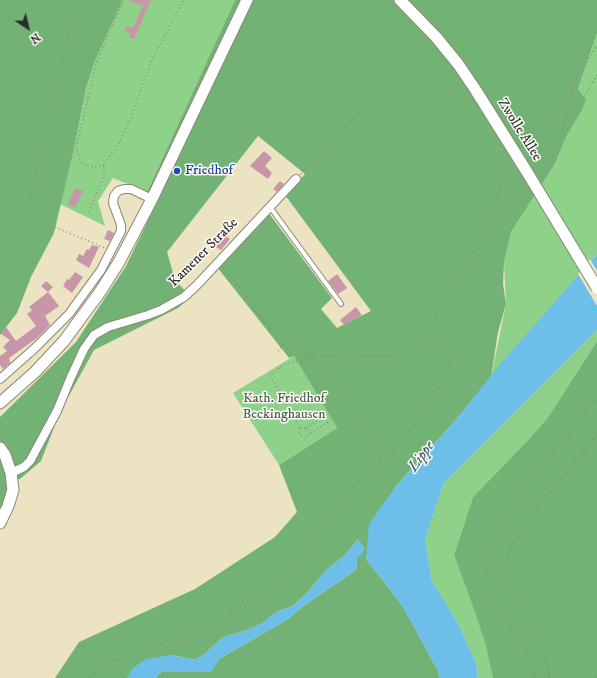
<!DOCTYPE html>
<meta charset="utf-8">
<style>
body{margin:0}
#map{position:relative;width:597px;height:678px;overflow:hidden;background:#ece3c3;font-family:"IM FELL DW Pica",serif}
canvas{display:block}
.north{position:absolute;left:8px;top:8px;width:40px;height:40px;-webkit-text-stroke:3px #fdfcf7;paint-order:stroke;rotate:145deg;font-size:11px;font-weight:700;line-height:16px;text-align:center;color:#2b2b2b}
.north::after{content:'';display:block;margin:auto;width:14px;height:18px;background:#2b2b2b;clip-path:polygon(50% 0,100% 100%,50% 72%,0 100%)}
</style>
<div id="map">
<canvas width="597" height="678"></canvas>
<div class="north">N</div>
</div>
<script>
const ctx = document.querySelector('canvas').getContext('2d');
ctx.lineJoin = 'round';
function fillPath(path, color) { ctx.fillStyle = color; ctx.fill(path, 'evenodd'); }
const poly = rows => new Path2D(rows.map(r => 'M' + r).join(''));
function stroke(path, color, width, dash) { ctx.strokeStyle = color; ctx.lineWidth = width; ctx.lineCap = dash ? 'butt' : 'round'; ctx.setLineDash(dash || []); ctx.stroke(path); }
function drawText(font, color, halo, rows, align = 'center') {
  ctx.font = font + ' "IM FELL DW Pica",serif'; ctx.lineWidth = 3; ctx.setLineDash([]); ctx.textBaseline = 'middle'; ctx.strokeStyle = halo; ctx.fillStyle = color; for (const [text, x, y, turn = 0] of rows) {
    ctx.save(); ctx.translate(x, y); ctx.rotate((+turn || 0) * Math.PI / 180); ctx.textAlign = isNaN(turn) ? turn : align; if (halo) ctx.strokeText(text, 0, 0); ctx.fillText(text, 0, 0); ctx.restore();
  }
}
fillPath(poly([
 [123,0,235,0,147,192,113,178,98,201,105,226,60,204,74,149,86,88,95,61],
 [597,33,597,254,491,377,506,304,504,263,511,232,555,164,567,135,581,111,578,89],
 [597,330,597,341,549,416,532,436,473,497,454,555,473,607,485,643,493,678,478,678,476,663,458,623,432,581,425,539,444,483],
 [294,356,337,428,279,465,233,393]
]), '#8ed189');
fillPath(poly([
 [0,0,123,0,95,61,86,88,74,149,54,233,31,277,17,313,0,335],
 [235,0,597,0,597,33,578,89,586,100,582,110,567,135,555,164,511,232,504,263,503,284,506,304,498,332,491,377,454,422,396,486,366,559,402,605,437,669,440,678,155,678,161,672,210,672,219,659,288,619,303,606,356,570,358,539,345,555,325,571,309,591,293,606,276,612,263,623,248,630,223,637,206,653,195,660,171,655,127,678,55,678,79,642,195,589,275,537,297,512,279,465,337,428,294,356,289,358,217,267,268,212,332,298,321,309,337,328,371,311,285,195,305,174,258,136,167,252,175,280,191,297,178,308,94,350,60,412,41,461,20,479,12,480,0,526,0,417,76,342,126,266,160,196,147,192],
 [597,341,597,678,493,678,485,643,473,607,454,555,473,497,532,436,549,416]
]), '#72b375');
fillPath(poly([
 [597,254,597,330,444,483,425,539,432,581,458,623,476,663,478,678,440,678,437,669,402,605,366,559,369,524,396,486,454,422,502,362],
 [358,539,365,549,357,559,356,570,303,606,288,619,219,659,211,672,161,672,155,678,127,678,133,668,146,659,171,655,195,660,206,653,223,637,248,630,263,623,276,612,293,606,309,591,325,571,345,555]
]), '#6dbfe9');
fillPath(poly([
 [590,259,597,271,597,306,578,274]
]), '#ece3c3');
fillPath(poly([
 [128,0,151,0,134,39,129,37,131,34,125,31,127,26,133,28,143,6],
 [264,151,272,158,265,166,272,173,268,179,250,166],
 [280,181,284,184,277,192,273,189],
 [75,188,83,191,75,207,68,204],
 [223,229,229,235,227,237,230,239,221,250,211,244],
 [108,230,114,233,110,241,104,239],
 [92,245,99,247,89,268,76,260,79,254,83,256,87,249,89,250],
 [75,272,83,277,72,293,63,286,67,279,69,280],
 [337,274,347,288,338,294,328,281],
 [46,281,53,287,48,292,41,286],
 [48,292,59,306,45,316,50,325,37,338,9,358,10,363,3,369,0,365,0,356,7,351,3,347,10,340,1,334,6,327,16,341,36,326,27,314,32,310,29,307],
 [356,307,362,315,344,325,340,320]
]), '#c896a9');
const lane = poly([
 [270,207,341,304]
]);
const street = poly([
 [0,379,35,348,69,314,101,270,121,231,121,225,113,203,114,196,118,191,124,189,131,189,152,199],
 [11,473,24,467,30,461,57,411,71,377,84,349,94,335,108,327,148,315,161,310,184,297,197,285,296,179]
]);
const secondary = poly([
 [400,0,436,37,458,64,475,89,527,172],
 [0,403,35,372,64,341,100,292,119,262,152,199,247,0],
 [0,448,5,455,11,473,13,490,8,506,0,523]
]);
stroke(lane, '#8c8777', 6);
stroke(street, '#8c8777', 10);
stroke(secondary, '#8c8777', 13);
stroke(poly([
 [80,0,75,12,50,100,31,195,32,203,36,211,41,218,50,225,105,248],
 [565,122,586,94,597,75],
 [523,148,537,137,555,114,566,94,574,83,597,45],
 [104,165,95,167,82,164,76,148,97,61,124,0],
 [301,174,392,78],
 [541,177,546,170,559,142,569,108,573,85],
 [89,212,104,176,104,165,119,143,131,117,151,62,184,0],
 [481,241,490,236,517,209,530,193],
 [224,268,283,345,278,351],
 [283,345,287,348,313,357,334,378,360,417,371,443,381,460],
 [328,422,304,438,299,433,300,428,270,375,285,364,313,357,395,356,440,341],
 [300,428,306,428,310,433],
 [306,428,325,416],
 [89,678,110,663,132,652,153,645,177,641,206,635,218,628,236,608,276,589,285,582,293,570,313,535,324,517,337,503,394,448,414,427,442,383,447,374,449,361,446,350,436,332,434,321,436,313,480,241,496,211,504,168,510,160],
 [534,678,533,664,517,634,500,611,485,573,490,545,517,495,539,468,567,436,597,395],
 [549,678,545,641,514,594,505,574,508,551,539,507,597,435],
 [595,678,597,676]
]), '#8c8777', 1.5, [1, 3]);
stroke(lane, '#fff', 4);
stroke(street, '#fff', 8);
stroke(secondary, '#fff', 11);
const secondaryBridge = poly([
 [527,172,597,288]
]);
stroke(secondaryBridge, '#8c8777', 13, []);
stroke(secondaryBridge, '#fff', 11);
for (const [x, y, r, color] of [
 [177,171,4,"#1a4fb4"]
]) { const dot = new Path2D(); dot.arc(x, y, r, 0, 2 * Math.PI); ctx.fillStyle = color; ctx.fill(dot); stroke(dot, '#fdfcf7', 1.5); }
drawText('14px', '#2b2b2b', '#fdfcf7', [
 ["Zwolle Allee",519,130,58],
 ["Kamener Straße",204,253,-45]
]);
drawText('14px', '#164399', '#fdfcf7', [
 ["Friedhof",185,171]
], 'left');
drawText('14px', '#495d47', '#fdfcf7', [
 ["Kath. Friedhof",284,399],
 ["Beckinghausen",284,415]
]);
drawText('italic 15px', '#425f6e', '#fdfcf7', [
 ["Lippe",422,457,-54]
]);
</script>
